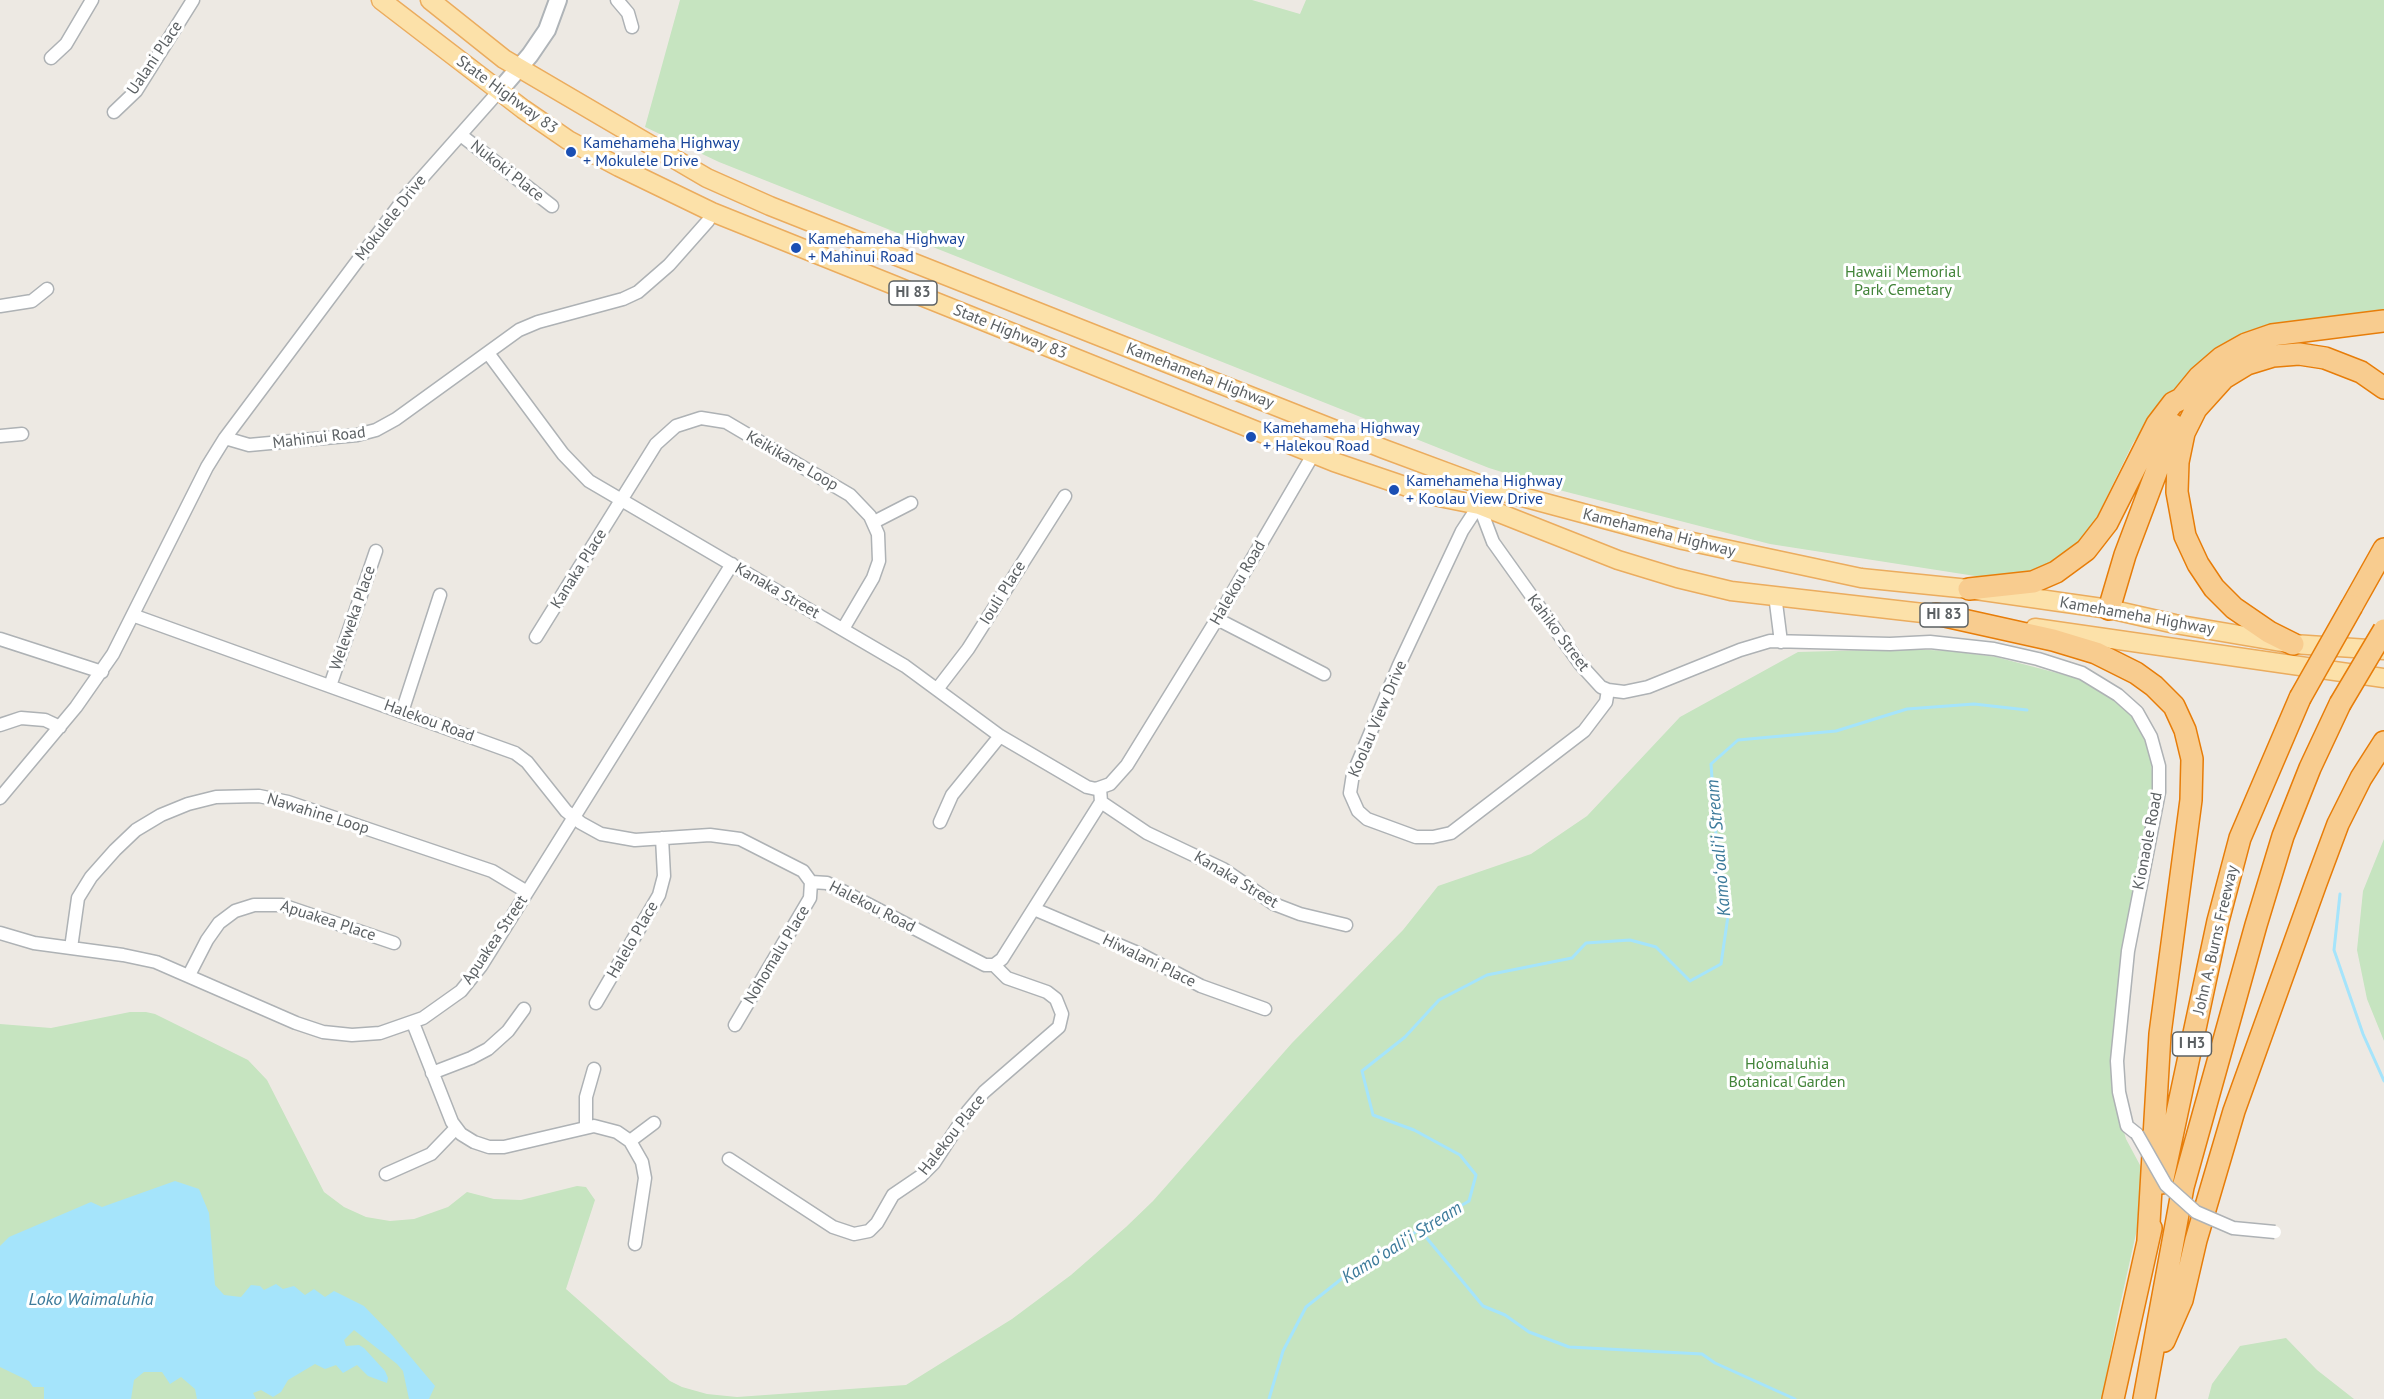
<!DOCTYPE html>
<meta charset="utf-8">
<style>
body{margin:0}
canvas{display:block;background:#ede9e3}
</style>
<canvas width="2384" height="1399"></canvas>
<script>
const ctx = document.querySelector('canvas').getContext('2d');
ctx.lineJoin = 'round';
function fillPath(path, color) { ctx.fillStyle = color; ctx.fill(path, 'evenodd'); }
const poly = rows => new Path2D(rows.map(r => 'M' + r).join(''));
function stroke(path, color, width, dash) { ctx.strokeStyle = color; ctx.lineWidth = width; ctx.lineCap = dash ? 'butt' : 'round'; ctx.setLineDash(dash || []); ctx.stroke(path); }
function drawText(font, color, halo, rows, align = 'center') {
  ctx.font = font + ' "PT Sans",sans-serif'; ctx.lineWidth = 6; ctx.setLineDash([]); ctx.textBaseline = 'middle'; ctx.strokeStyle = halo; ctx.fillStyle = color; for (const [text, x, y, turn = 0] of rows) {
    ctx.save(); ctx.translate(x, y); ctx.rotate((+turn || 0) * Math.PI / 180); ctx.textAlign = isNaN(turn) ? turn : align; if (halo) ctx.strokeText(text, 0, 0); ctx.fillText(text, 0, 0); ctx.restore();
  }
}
fillPath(poly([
 [680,0,1252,0,1300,14,1306,0,2384,0,2384,311,2273,325,2179,386,2154,413,2133,443,2092,527,2077,547,2035,574,1988,578,1770,544,1563,491,1489,468,719,162,645,127],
 [1906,649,1951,651,1996,657,2080,679,2104,691,2123,706,2139,726,2151,757,2153,791,2122,950,2114,1097,2126,1139,2148,1180,2118,1314,2102,1399,0,1399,0,1024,51,1028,130,1012,146,1012,155,1014,248,1060,267,1080,324,1192,344,1207,366,1217,390,1221,414,1219,448,1207,467,1192,494,1199,521,1200,577,1186,586,1187,595,1200,566,1289,670,1381,682,1387,707,1394,737,1397,906,1385,1012,1319,1071,1275,1126,1227,1153,1201,1292,1043,1403,930,1438,886,1531,854,1587,816,1680,717,1798,652],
 [2384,839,2384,1041,2367,999,2357,950,2363,891],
 [2286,1338,2317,1370,2354,1399,2208,1399,2212,1384,2240,1346]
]), '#c6e4c0');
fillPath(poly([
 [175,1181,199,1189,209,1213,215,1285,224,1295,241,1297,251,1285,260,1286,264,1290,276,1284,283,1289,294,1286,305,1295,314,1289,325,1297,334,1291,364,1306,393,1336,435,1386,429,1399,409,1399,403,1371,397,1364,354,1330,344,1340,346,1346,359,1345,364,1348,385,1371,388,1378,387,1383,368,1376,357,1365,343,1373,336,1365,325,1369,315,1364,288,1380,281,1392,273,1397,261,1390,253,1393,256,1399,197,1399,195,1389,181,1377,170,1384,162,1372,144,1372,134,1380,131,1399,44,1399,44,1387,33,1387,29,1381,0,1367,0,1246,9,1237,91,1202,102,1207]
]), '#a5e4fb');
stroke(poly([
 [2340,894,2334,950,2363,1034,2384,1081],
 [1420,1230,1483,1306,1505,1315,1529,1332,1569,1347,1702,1354,1715,1363,1795,1399],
 [1269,1399,1283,1351,1306,1307,1359,1265,1469,1201,1476,1175,1460,1155,1414,1130,1373,1115,1362,1071,1405,1037,1439,1000,1487,975,1572,958,1586,943,1630,940,1656,947,1690,981,1721,964,1728,916,1719,877,1711,764,1738,740,1836,731,1907,709,1974,704,2027,710]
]), '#a5e4fb', 3);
const street = poly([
 [617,0,628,13,632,27],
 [51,58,66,44,92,0],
 [114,112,136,91,193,0],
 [462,136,552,206],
 [0,306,32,301,47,289],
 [488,353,563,454,589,481,905,666,1000,736,1087,787,1096,789,1110,784,1127,765,1217,619,1314,453],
 [0,436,22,434],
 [225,438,406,196,500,90],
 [1479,505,1493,542,1580,664,1601,687,1608,690,1624,692,1648,687,1740,650,1770,641,1890,644,1930,642,1994,649,2038,659,2082,673,2118,695,2137,712,2151,737,2159,766,2159,792,2128,951,2117,1061,2119,1092,2127,1126,2137,1134],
 [1479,505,1462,531,1399,665,1353,774,1350,793,1358,811,1367,819,1416,837,1433,837,1451,833,1584,731,1606,702,1608,690],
 [874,522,911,503],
 [1775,595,1781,642],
 [135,616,515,753,527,762,566,811,581,823,601,834,635,840,710,835,740,839,803,871,811,882,827,883,985,965,994,965,1002,959,1101,802,1100,788],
 [1217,619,1324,674],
 [536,637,656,444,676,426,701,418,726,422,850,495,870,516,878,534,879,561,873,578,843,629],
 [0,639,102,672],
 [330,686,376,551],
 [938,688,968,649,1065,496],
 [402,712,440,595],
 [0,725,21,718,45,720,60,727],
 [0,798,76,707,113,654,207,467,225,438,249,445,357,435,376,430,396,419,519,330,538,322,623,299,638,292,669,265,708,221,712,212],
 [1101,802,1147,833,1223,869,1274,904,1300,914,1346,925],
 [940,822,952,795,1000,736],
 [1034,909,1140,954,1201,986,1265,1009],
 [0,933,34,943,123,955,156,962,296,1023,323,1032,352,1035,380,1033,423,1018,461,991,481,966,732,564],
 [71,948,78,898,91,877,115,850,136,830,161,815,188,804,216,797,259,796,288,802,492,871,527,892],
 [189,975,207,940,219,923,235,911,254,905,282,905,394,943],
 [596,1003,659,895,664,876,662,838],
 [413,1023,452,1122,461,1134,474,1142,489,1147,504,1147,594,1126,617,1132,630,1141,642,1162,645,1178,635,1244],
 [735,1025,810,898,811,882],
 [432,1073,471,1058,488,1049,508,1031,524,1009],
 [586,1127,586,1097,594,1069],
 [630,1141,654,1123],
 [729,1159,833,1227,854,1234,869,1231,877,1223,893,1195,921,1176,934,1163,968,1111,984,1092,1059,1027,1062,1014,1056,999,1047,992,1007,978,994,965],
 [386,1174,431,1154,456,1128]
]);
const secondary = poly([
 [500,90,530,55,547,30,558,0]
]);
const primary = poly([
 [381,0,523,109,568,140,619,167,712,212,1334,462,1434,496,1479,505,1618,560,1677,578,1731,591,1949,616],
 [430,0,504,59,707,178,770,206,1384,449,1489,488,1683,540,1861,578,1969,589,2109,609,2175,624,2293,644,2384,650],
 [2035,628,2384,678]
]);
const highway = poly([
 [1969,589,2033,582,2056,572,2086,550,2107,523,2157,424,2173,403,2181,399,2199,377,2221,358,2246,344,2272,335,2384,321],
 [2352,606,2384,549],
 [2109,609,2125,555,2174,425],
 [1936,614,2053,640,2096,653,2136,673,2154,686,2174,706,2185,730,2192,759,2191,800,2160,1034,2148,1240],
 [2293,644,2269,632,2234,608,2214,588,2198,564,2185,536,2177,492,2178,462,2184,433,2196,409,2224,378,2247,364,2273,356,2299,354,2325,358,2361,372,2384,388],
 [2162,1183,2218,921,2240,838,2300,698],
 [2164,1341,2182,1300,2196,1240,2234,1111,2316,883,2338,824,2361,778,2384,742],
 [2113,1399,2151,1228],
 [2144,1399,2183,1187,2256,925,2283,836,2310,768,2340,704]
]);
stroke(street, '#aeb2b5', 15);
stroke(secondary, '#afb4b8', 20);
stroke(primary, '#ebac5e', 21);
stroke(highway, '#e77d09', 24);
stroke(street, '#fff', 12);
stroke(secondary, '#fff', 16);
stroke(primary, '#fce1a9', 18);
stroke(highway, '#f8cc8f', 21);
const streetBridge = poly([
 [2137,1134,2166,1185,2196,1212,2233,1228,2275,1232]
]);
const highwayBridge = poly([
 [2300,698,2352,606],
 [2340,704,2384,630]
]);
stroke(streetBridge, '#aeb2b5', 15, []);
stroke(highwayBridge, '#e77d09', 24, []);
stroke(streetBridge, '#fff', 12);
stroke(highwayBridge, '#f8cc8f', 21);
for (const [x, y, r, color] of [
 [571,152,6,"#1a4fb4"],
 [796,248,6,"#1a4fb4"],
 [1251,437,6,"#1a4fb4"],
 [1394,490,6,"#1a4fb4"]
]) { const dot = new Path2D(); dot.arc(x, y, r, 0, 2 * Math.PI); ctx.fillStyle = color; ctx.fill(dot); stroke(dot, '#fff', 2); }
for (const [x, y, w] of [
 [913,293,48],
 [1944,615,48],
 [2192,1044,39]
]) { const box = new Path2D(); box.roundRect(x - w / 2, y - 12, w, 24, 4.5); ctx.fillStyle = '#fff'; ctx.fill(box); stroke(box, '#5b6063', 1.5); }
drawText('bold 15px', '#5b6063', null, [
 ["HI 83",913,293],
 ["HI 83",1944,615],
 ["I H3",2192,1044]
]);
drawText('16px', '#5b6063', '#fff', [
 ["Ualani Place",155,58,-56],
 ["State Highway 83",507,95,36],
 ["Nukoki Place",507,171,38],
 ["Mokulele Drive",391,218,-52],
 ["State Highway 83",1010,332,22],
 ["Kamehameha Highway",1200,376,21],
 ["Mahinui Road",319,438,-7],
 ["Keikikane Loop",792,461,30],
 ["Kamehameha Highway",1659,533,14],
 ["Kanaka Place",579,569,-58],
 ["Halekou Road",1238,583,-60],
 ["Kanaka Street",777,591,30],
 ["Iouli Place",1003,593,-58],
 ["Kamehameha Highway",2137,616,10],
 ["Weleweka Place",353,618,-71],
 ["Kahiko Street",1558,633,53],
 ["Koolau View Drive",1378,719,-67],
 ["Halekou Road",429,721,20],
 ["Nawahine Loop",318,814,17],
 ["Kionaole Road",2148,841,-79],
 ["Kanaka Street",1236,880,31],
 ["Halekou Road",872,907,27],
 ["Apuakea Place",328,921,18],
 ["Apuakea Street",495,940,-56],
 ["Halelo Place",633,940,-60],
 ["John A. Burns Freeway",2216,940,-77],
 ["Nohomalu Place",777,955,-59],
 ["Hiwalani Place",1149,961,26],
 ["Halekou Place",952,1135,-52]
]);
drawText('16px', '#164399', '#fff', [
 ["Kamehameha Highway",583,143],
 ["+ Mokulele Drive",583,161],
 ["Kamehameha Highway",808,239],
 ["+ Mahinui Road",808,257],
 ["Kamehameha Highway",1263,428],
 ["+ Halekou Road",1263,446],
 ["Kamehameha Highway",1406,481],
 ["+ Koolau View Drive",1406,499]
], 'left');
drawText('16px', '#428439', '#fff', [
 ["Hawaii Memorial",1903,272],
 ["Park Cemetary",1903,290],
 ["Ho'omaluhia",1787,1064],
 ["Botanical Garden",1787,1082]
]);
drawText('italic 18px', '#3d7b9b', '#fff', [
 ["Kamoʻoaliʻi Stream",1719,848,-95],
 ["Kamoʻoaliʻi Stream",1402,1243,-32],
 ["Loko Waimaluhia",91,1300]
]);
</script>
